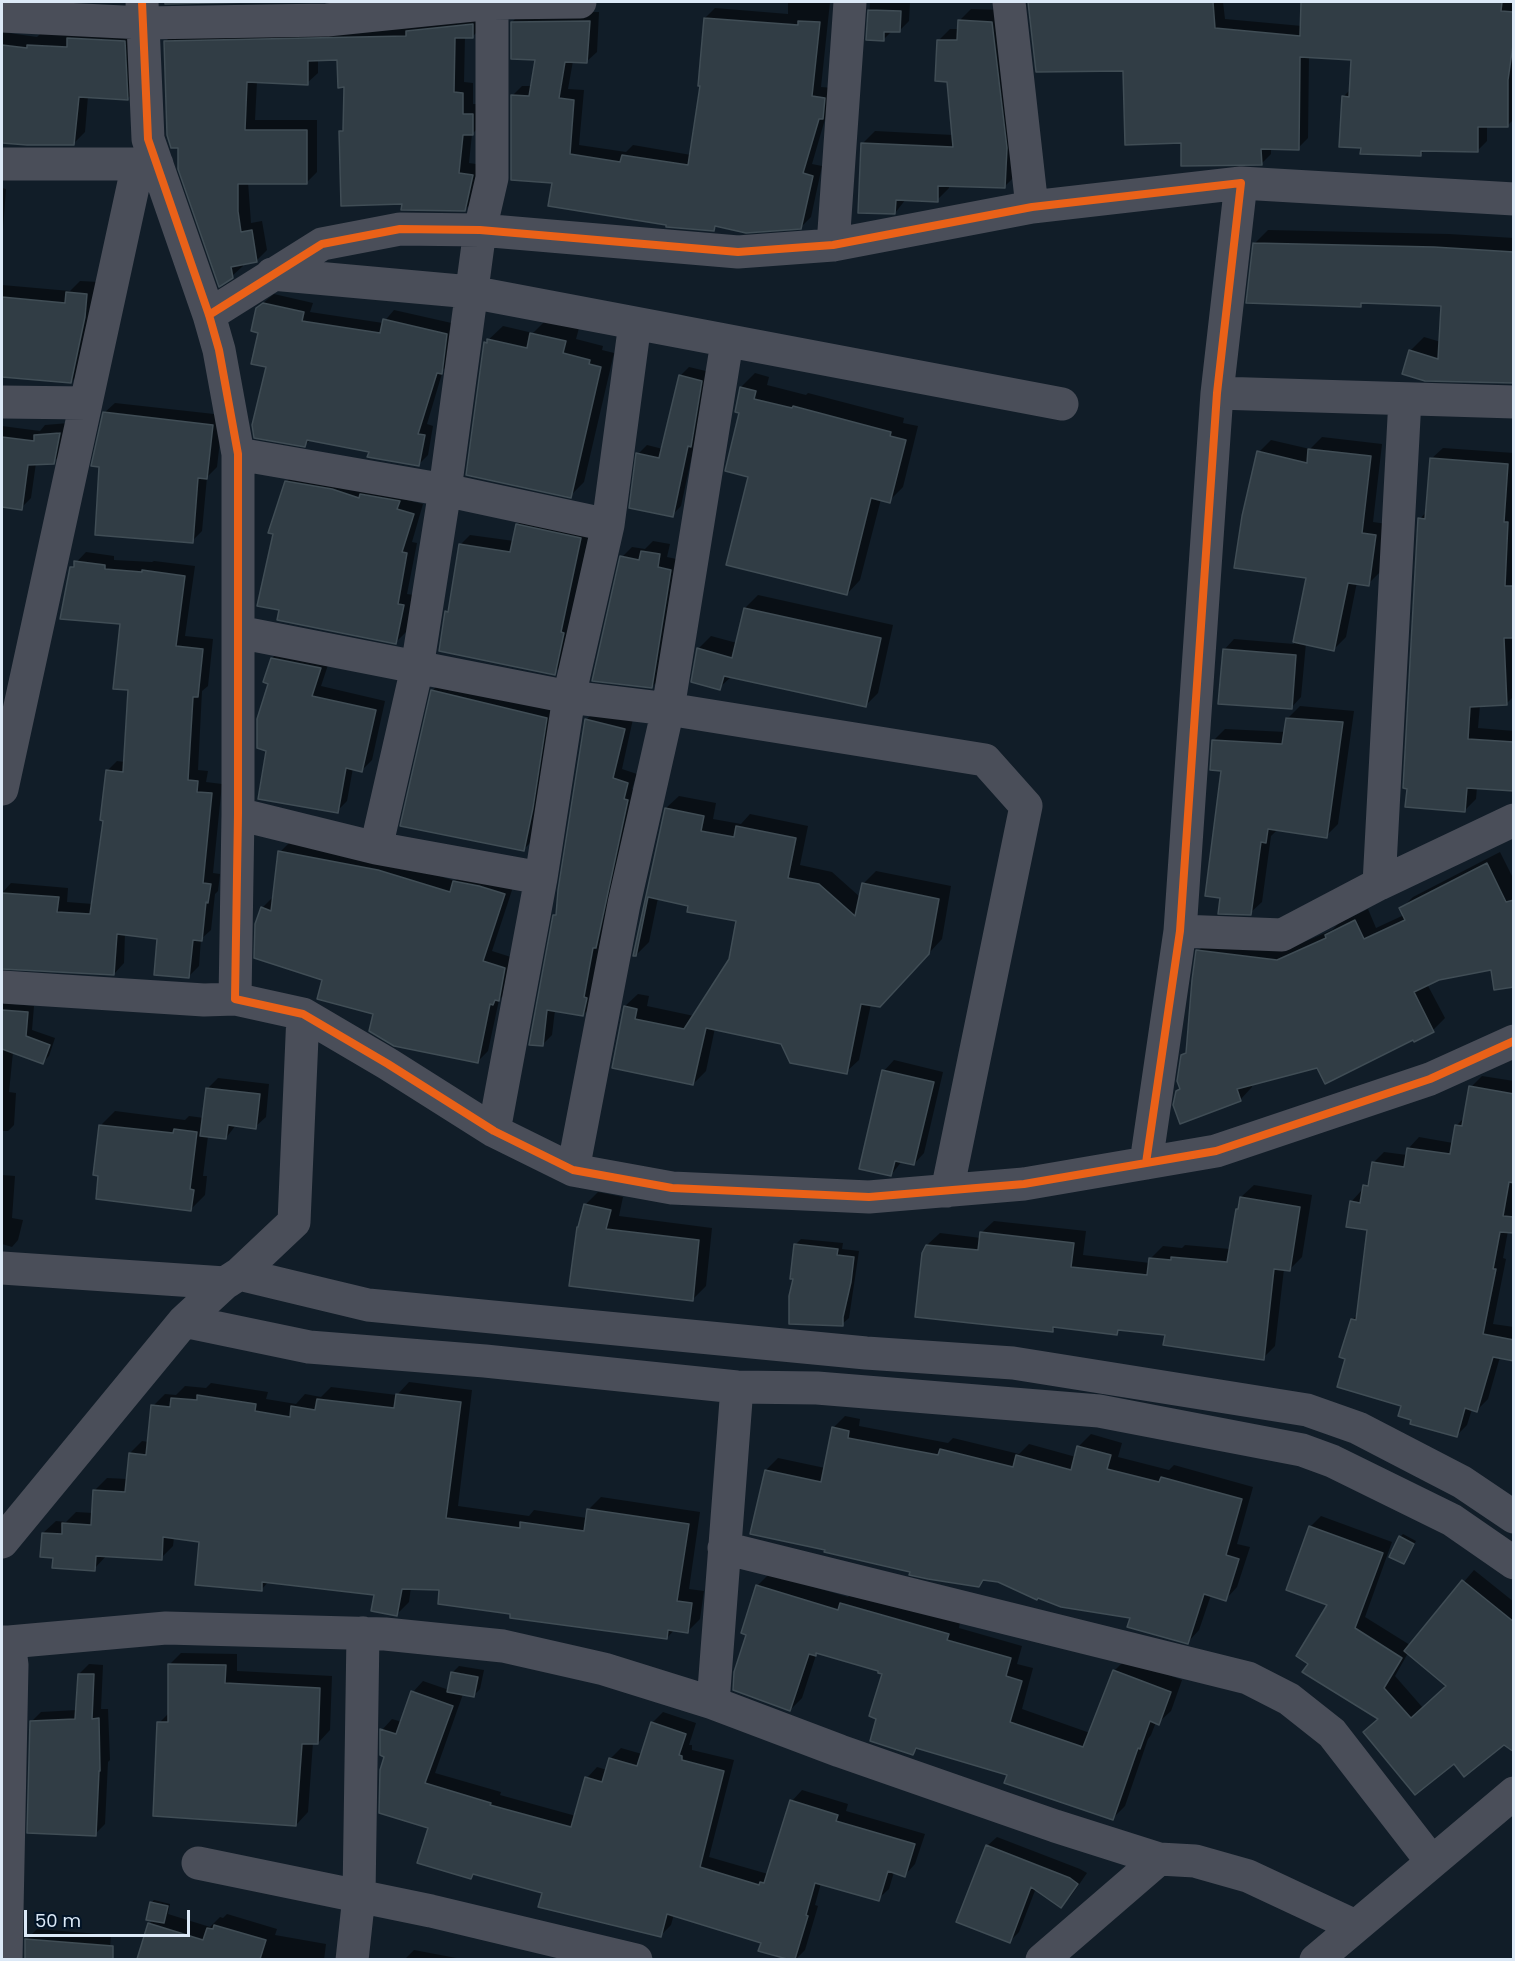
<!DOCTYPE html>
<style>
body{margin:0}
#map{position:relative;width:1515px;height:1961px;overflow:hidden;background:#111d28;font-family:Poppins,sans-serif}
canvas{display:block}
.frame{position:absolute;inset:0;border:3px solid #dce9f7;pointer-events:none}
.scale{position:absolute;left:24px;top:1910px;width:166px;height:27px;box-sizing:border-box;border:3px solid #dce9f7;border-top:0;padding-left:8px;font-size:18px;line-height:21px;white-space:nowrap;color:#dce9f7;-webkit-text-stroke:4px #021427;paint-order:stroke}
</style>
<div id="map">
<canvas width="1515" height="1961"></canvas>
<div class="frame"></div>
<div class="scale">50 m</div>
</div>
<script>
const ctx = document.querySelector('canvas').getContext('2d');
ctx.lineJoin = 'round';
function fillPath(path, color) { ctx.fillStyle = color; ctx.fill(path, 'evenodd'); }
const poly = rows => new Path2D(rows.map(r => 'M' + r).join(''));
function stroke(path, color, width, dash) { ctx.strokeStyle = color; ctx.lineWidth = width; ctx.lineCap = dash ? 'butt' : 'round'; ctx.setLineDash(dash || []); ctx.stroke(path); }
fillPath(poly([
 [788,2,830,2,821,87,834,88,812,164,822,166,811,217,801,227,718,225,713,230,553,182,512,96,522,86,532,86,537,59,512,22,522,12,599,12,597,52,586,62,573,61,568,89,584,90,579,145,626,152,633,145,691,155,701,84,705,18,715,8,788,14],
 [870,2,910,2,909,21,899,31,892,31,884,39,868,39],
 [1029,2,1223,2,1225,19,1302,26,1303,2,1514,2,1514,119,1507,126,1487,125,1487,141,1477,151,1425,150,1420,155,1362,147,1343,97,1351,89,1352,58,1309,56,1308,138,1298,148,1271,148,1271,154,1261,164,1182,141,1125,70,1037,71],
 [971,9,1004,10,1016,175,1004,187,949,185,949,188,937,200,906,199,895,213,863,143,875,131,953,135,948,80,939,40,950,29,959,29,959,21],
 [483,14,483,26,473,36,465,36,464,82,473,83,473,104,483,104,483,123,472,134,469,163,483,165,475,199,465,210,404,203,341,131,345,127,346,86,339,59,318,59,318,73,307,83,257,81,255,120,317,120,317,172,306,183,248,182,251,223,262,221,267,250,256,261,243,263,243,266,232,276,179,147,165,42,176,31],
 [136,30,139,87,127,99,88,96,85,132,73,144,2,144,2,32,37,37,40,34],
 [2,188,6,189,2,243],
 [1268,230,1449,234,1514,238,1514,382,1410,351,1424,337,1441,342,1443,304,1364,302,1361,305,1254,244],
 [80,281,99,282,83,370,71,382,2,376,2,285,70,291],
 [274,294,313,303,310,312,383,323,394,310,456,324,451,363,443,370,427,424,433,426,428,455,418,465,370,451,311,439,305,445,267,366,260,332,257,308],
 [546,320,579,328,576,339,603,346,602,350,614,353,584,482,570,496,485,343,503,326,533,333],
 [689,367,710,372,681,506,672,515,638,454,647,445,663,449,680,376],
 [755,373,769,377,767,385,806,395,808,393,904,418,903,423,918,426,903,487,889,501,881,499,860,580,847,594,749,476,741,412,737,411,741,387],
 [115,403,223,415,217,467,207,477,202,531,192,541,104,413],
 [69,423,63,452,53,462,36,463,31,498,21,508,2,505,2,426,40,431,45,425],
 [1322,437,1382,444,1373,522,1387,524,1380,572,1368,584,1357,582,1346,637,1334,649,1306,643,1301,697,1291,708,1224,650,1234,639,1294,644,1308,577,1259,452,1271,440,1310,449],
 [1443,448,1514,453,1514,696,1506,704,1480,705,1478,728,1514,731,1514,786,1477,787,1476,799,1464,811,1420,519,1427,511,1431,459],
 [297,472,423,504,412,542,417,543,407,594,414,595,406,632,396,642,281,609,286,482],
 [527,515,590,528,571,622,564,663,554,673,446,612,451,608,460,545,470,535,514,541,517,525],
 [653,541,670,544,667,557,681,560,662,676,652,687,622,557,632,547,645,549],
 [86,552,114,556,114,560,152,562,154,561,195,566,185,636,213,639,208,686,202,691,198,770,208,771,206,782,222,784,213,873,220,874,218,891,215,894,211,930,201,939,199,966,189,976,159,937,125,933,124,963,114,974,2,967,2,893,11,883,68,888,67,902,93,904,105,819,107,771,117,761,125,762,130,689,122,623,71,568],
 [758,595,893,625,878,693,865,706,732,676,719,688,698,649,711,636,737,643,745,608],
 [282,648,330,659,321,686,385,701,372,760,362,770,353,768,347,801,337,811,268,750,272,658],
 [445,678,558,706,535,838,523,850,433,690],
 [1300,706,1354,711,1338,824,1326,836,1278,829,1271,836,1262,902,1250,913,1223,769,1213,741,1225,729,1286,732,1288,718],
 [596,710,633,719,622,769,637,774,632,789,637,791,593,1005,583,1015,555,1010,552,1035,542,1045,555,915,557,913,586,720],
 [679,796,716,803,713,819,741,824,750,814,808,826,800,865,832,872,860,897,863,884,876,871,951,886,942,939,892,993,871,1004,859,1060,846,1072,782,1042,715,1028,706,1071,693,1084,613,1067,625,1006,638,994,649,996,647,1006,694,1016,730,959,738,920,690,904,658,898,649,942,636,955,666,808],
 [290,842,389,860,455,881,465,872,514,884,492,951,514,958,509,989,499,1000,488,1051,478,1061,375,1013,324,979,262,908,272,898,274,899,280,852],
 [1500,852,1514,880,1514,985,1493,969,1438,978,1427,984,1445,1018,1433,1030,1318,1066,1251,1084,1252,1087,1240,1100,1177,1092,1181,1088,1182,1055,1188,1050,1198,951,1210,939,1290,948,1332,930,1339,923,1368,909,1376,928,1404,915,1401,909,1413,897],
 [2,1003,34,1006,32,1030,55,1038,49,1056,43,1062,13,1052,9,1092,16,1093,14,1125,8,1131,2,1131],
 [894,1060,943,1072,924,1153,914,1164,902,1161,891,1175,884,1071],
 [1482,1076,1514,1081,1514,1232,1508,1231,1503,1258,1506,1259,1493,1324,1514,1327,1514,1358,1500,1357,1488,1399,1477,1410,1472,1409,1467,1425,1456,1436,1413,1419,1403,1405,1347,1358,1352,1320,1359,1313,1368,1229,1351,1202,1371,1180,1373,1163,1384,1152,1407,1155,1408,1149,1419,1137,1453,1143,1456,1126,1466,1116,1471,1087],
 [218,1078,269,1084,266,1117,255,1127,236,1125,226,1138,208,1136,203,1176,207,1176,205,1195,191,1209,101,1125,115,1111,185,1120,189,1116,204,1118,207,1089],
 [2,1175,15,1176,12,1218,23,1220,18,1240,12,1247,2,1244],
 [1254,1185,1312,1195,1302,1257,1289,1270,1284,1269,1275,1346,1263,1358,1166,1334,1121,1329,1117,1333,1057,1326,1052,1331,927,1245,940,1233,981,1238,981,1233,994,1221,1086,1231,1083,1255,1150,1263,1150,1259,1163,1246,1182,1248,1185,1245,1230,1249,1237,1210,1240,1206,1241,1197],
 [598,1192,623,1197,619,1216,712,1228,706,1286,693,1299,571,1285,585,1205],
 [801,1239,843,1243,842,1249,859,1251,849,1318,842,1324,795,1278,795,1245],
 [409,1382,472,1390,458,1506,529,1516,534,1510,587,1518,588,1510,601,1497,700,1512,689,1589,704,1591,700,1619,688,1631,675,1629,667,1638,512,1613,441,1588,411,1587,409,1602,396,1615,376,1593,269,1581,261,1590,201,1541,174,1537,173,1546,161,1558,107,1555,94,1569,55,1557,43,1533,56,1521,66,1522,76,1512,93,1513,95,1490,107,1478,128,1479,130,1453,142,1441,149,1442,153,1406,165,1394,176,1395,185,1386,206,1388,211,1383,268,1392,266,1399,296,1404,305,1394,321,1397,331,1387,397,1395],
 [845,1416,860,1419,859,1426,948,1443,953,1438,1019,1454,1029,1444,1076,1457,1079,1446,1091,1434,1122,1443,1118,1457,1169,1470,1174,1465,1253,1487,1237,1544,1250,1547,1237,1587,1226,1599,1211,1595,1199,1630,1188,1642,1132,1617,998,1581,985,1579,979,1585,911,1571,766,1470,778,1458,825,1468,833,1428],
 [1321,1516,1392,1542,1365,1617,1410,1645,1474,1570,1514,1602,1514,1744,1504,1743,1455,1762,1380,1719,1310,1663,1330,1604,1310,1527],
 [1408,1653,1448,1686,1423,1708,1395,1676],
 [1403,1534,1416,1541,1404,1562,1400,1537],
 [769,1574,848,1597,854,1591,960,1622,959,1628,1022,1646,1017,1664,1033,1668,1022,1709,1090,1733,1114,1671,1126,1659,1182,1680,1171,1711,1158,1723,1156,1722,1151,1735,1148,1739,1125,1806,1113,1818,1008,1774,919,1747,913,1753,878,1718,884,1673,880,1670,817,1652,802,1698,790,1710,748,1634,757,1586],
 [181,1653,237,1654,237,1671,332,1676,330,1730,318,1743,313,1742,308,1812,296,1825,159,1723,170,1712,169,1665],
 [89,1664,103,1665,101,1709,108,1709,110,1760,108,1762,105,1824,95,1834,31,1722,41,1712,77,1710,79,1674],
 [459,1666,484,1670,480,1689,473,1696,463,1694,435,1773,501,1792,500,1795,576,1816,587,1778,597,1767,607,1770,611,1758,621,1748,642,1754,652,1723,663,1712,696,1723,689,1745,692,1745,692,1750,734,1760,709,1857,768,1874,792,1801,802,1790,848,1804,846,1811,925,1834,915,1864,905,1875,894,1872,889,1889,878,1899,821,1883,815,1905,818,1906,805,1950,795,1960,760,1950,762,1942,674,1914,671,1925,660,1936,544,1892,475,1873,471,1877,430,1827,386,1756,382,1730,392,1719,402,1722,413,1692,423,1681,449,1690,452,1673],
 [997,1837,1080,1869,1087,1873,1071,1896,1061,1906,1036,1888,1019,1932,1010,1941,987,1846],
 [154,1900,170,1904,168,1914,210,1927,220,1917,223,1918,227,1914,277,1929,275,1935,326,1944,324,1960,139,1960,149,1924,153,1920,151,1903],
 [37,1929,111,1935,109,1960,26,1960,27,1939],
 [414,1950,467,1960,404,1960]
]), '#0007');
const building = poly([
 [165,2,252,2,165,4,165,2],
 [1028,2,1213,2,1215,28,1300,36,1301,2,1502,2,1501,11,1514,12,1514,38,1508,80,1508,127,1478,127,1478,152,1421,151,1421,156,1360,154,1361,148,1339,147,1342,96,1349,97,1351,60,1300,57,1299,150,1261,149,1262,165,1181,166,1181,143,1125,145,1123,71,1036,72,1028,2],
 [868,10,901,11,900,32,884,32,884,41,866,40,868,10],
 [704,18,798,25,798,21,820,22,812,96,825,98,823,119,819,119,803,173,813,176,801,229,746,233,715,226,714,231,666,227,666,225,548,206,552,183,511,180,511,95,529,96,535,60,511,59,511,22,590,21,587,63,565,62,559,98,574,100,570,154,620,162,622,155,688,165,700,86,698,86,704,18],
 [958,20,992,22,1007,148,1005,188,938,186,938,202,896,200,895,214,858,213,861,143,953,147,947,82,935,81,937,40,957,40,958,20],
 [473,24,473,38,455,38,454,92,463,93,463,114,473,114,473,135,463,135,459,173,473,175,465,211,401,210,402,204,341,206,339,131,343,131,344,87,338,88,337,60,308,61,308,85,247,82,245,130,307,130,307,184,238,184,238,211,241,232,252,230,257,262,231,267,233,278,219,287,178,169,178,148,171,148,167,135,164,41,406,36,406,31,473,24],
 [67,38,125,41,128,100,79,97,74,145,27,145,2,143,2,45,27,48,27,45,67,47,67,38],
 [1253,243,1434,247,1514,252,1514,383,1425,381,1402,374,1409,350,1438,359,1441,306,1361,303,1361,307,1246,303,1253,243],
 [66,292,87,294,85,317,71,383,2,377,2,297,65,303,66,292],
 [263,303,304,312,302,321,380,333,383,319,447,334,442,374,437,373,418,434,425,435,419,466,367,457,369,452,307,440,305,447,254,438,252,425,266,367,251,364,258,333,251,331,256,308,263,303],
 [530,333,566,341,563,353,590,360,589,364,601,367,571,498,466,475,484,342,487,343,487,339,527,348,530,333],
 [679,375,702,381,691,447,688,446,673,517,629,508,636,453,659,458,679,375],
 [740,387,756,391,754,399,792,408,793,406,891,432,890,436,906,440,890,503,871,498,847,595,726,565,748,477,725,471,739,413,735,412,740,387],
 [103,412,213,425,207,479,198,478,193,543,95,535,99,467,91,466,103,412],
 [60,433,54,464,28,465,22,510,2,507,2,437,34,441,34,435,60,433],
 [1308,449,1371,456,1362,533,1376,535,1369,586,1348,583,1334,651,1293,642,1306,578,1234,568,1242,516,1257,451,1307,463,1308,449],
 [1430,458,1508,464,1504,522,1508,522,1505,586,1514,586,1514,638,1504,638,1507,705,1470,707,1468,739,1514,742,1514,791,1467,788,1465,812,1405,807,1407,789,1403,788,1418,518,1425,519,1430,458],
 [285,481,332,489,359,498,360,494,400,501,397,509,414,514,402,552,407,553,398,604,404,605,396,644,277,620,279,610,257,606,273,534,268,533,285,481],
 [516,524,581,538,561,632,564,633,555,675,439,651,445,611,448,612,459,544,510,552,516,524],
 [641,551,660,554,658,567,671,570,652,688,592,681,620,556,639,560,641,551],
 [74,561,105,565,105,569,142,572,142,570,185,576,176,646,203,649,198,697,193,697,188,780,198,781,197,792,212,793,203,883,211,884,208,903,206,902,202,941,193,940,189,978,154,975,157,939,117,934,114,975,2,969,2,893,59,897,57,912,90,914,103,821,100,820,106,770,123,772,128,690,113,689,120,624,60,619,70,567,74,567,74,561],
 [744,608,881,638,866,707,724,676,720,690,691,682,697,648,732,658,744,608],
 [1223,649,1296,655,1292,709,1218,704,1223,649],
 [271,658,321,668,312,696,376,710,362,772,346,768,338,813,258,799,266,751,257,748,257,719,268,684,263,682,271,658],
 [431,690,547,718,533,808,524,851,400,826,431,690],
 [1286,718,1343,722,1327,838,1268,829,1266,843,1261,842,1251,915,1218,914,1220,898,1205,896,1221,771,1210,770,1212,740,1282,744,1286,718],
 [585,719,625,729,613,778,628,783,624,799,628,800,596,948,593,948,584,997,587,998,583,1016,547,1010,543,1046,529,1045,553,915,556,915,558,890,585,719],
 [665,808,704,816,701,831,734,837,736,826,796,838,788,878,819,884,855,916,862,883,939,899,929,954,880,1007,861,1004,847,1074,790,1063,781,1044,706,1028,693,1085,612,1068,624,1006,637,1009,635,1019,684,1029,729,959,736,921,687,912,688,906,648,897,636,956,633,956,665,808],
 [278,851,378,870,450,892,453,881,479,886,505,894,483,961,505,968,499,1001,495,1000,493,1005,490,1004,478,1063,394,1046,369,1031,373,1014,317,999,322,980,254,958,255,924,261,907,271,911,278,851],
 [1487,863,1506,902,1514,900,1514,987,1494,990,1491,970,1439,980,1414,992,1434,1032,1414,1042,1413,1040,1325,1084,1317,1068,1237,1089,1241,1101,1180,1124,1173,1105,1176,1091,1180,1089,1177,1081,1181,1055,1186,1053,1192,980,1196,950,1277,960,1326,938,1325,935,1355,920,1364,939,1405,920,1399,908,1487,863],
 [2,1010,28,1012,26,1036,50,1045,43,1064,2,1049,2,1010],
 [882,1070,934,1082,914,1165,895,1161,891,1176,859,1169,882,1070],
 [1469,1086,1514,1094,1514,1183,1509,1182,1503,1216,1514,1217,1514,1233,1500,1232,1493,1269,1496,1269,1483,1334,1514,1340,1514,1361,1493,1357,1477,1412,1465,1408,1457,1437,1410,1424,1411,1420,1398,1416,1401,1406,1337,1387,1345,1359,1339,1357,1351,1319,1356,1320,1367,1230,1346,1227,1350,1201,1360,1203,1363,1185,1368,1186,1372,1162,1404,1167,1407,1148,1450,1154,1455,1125,1462,1126,1469,1086],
 [206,1088,260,1094,256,1129,228,1125,226,1139,200,1136,206,1088],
 [99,1125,173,1133,174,1129,197,1132,190,1189,194,1190,191,1211,96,1199,98,1176,93,1175,99,1125],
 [1240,1197,1300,1207,1290,1271,1274,1269,1264,1360,1163,1345,1165,1335,1118,1330,1117,1335,1053,1327,1053,1332,915,1317,922,1253,926,1245,978,1250,980,1232,1074,1243,1071,1267,1147,1275,1149,1258,1171,1260,1171,1257,1227,1262,1236,1209,1238,1209,1240,1197],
 [584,1204,611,1210,606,1229,699,1240,693,1301,569,1286,577,1227,578,1227,584,1204],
 [794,1244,838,1249,837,1255,854,1257,851,1282,843,1317,843,1326,789,1324,789,1296,793,1279,790,1279,794,1244],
 [396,1394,461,1402,446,1518,520,1528,520,1522,584,1531,587,1509,689,1524,677,1601,692,1603,688,1633,668,1630,667,1639,510,1618,510,1614,438,1604,439,1590,402,1589,397,1616,371,1611,374,1595,262,1582,262,1591,195,1585,199,1542,163,1537,162,1560,96,1556,95,1571,52,1568,53,1558,40,1557,42,1533,62,1534,62,1523,91,1525,93,1490,125,1492,129,1453,146,1455,151,1405,170,1407,171,1398,197,1400,197,1395,256,1404,255,1411,290,1417,291,1406,315,1410,317,1399,394,1408,396,1394],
 [832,1427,849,1431,848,1438,938,1455,940,1449,1013,1467,1016,1455,1071,1470,1077,1446,1111,1455,1107,1469,1159,1482,1161,1477,1242,1499,1226,1555,1239,1559,1226,1601,1204,1594,1188,1644,1127,1627,1130,1618,1061,1607,1038,1598,1037,1600,998,1582,983,1580,979,1587,928,1579,909,1575,910,1572,824,1552,825,1550,750,1534,765,1470,821,1482,832,1427],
 [1309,1526,1383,1553,1355,1628,1402,1658,1384,1688,1411,1718,1446,1686,1404,1651,1462,1580,1514,1622,1514,1752,1504,1745,1464,1777,1454,1764,1415,1795,1363,1732,1378,1719,1302,1672,1308,1664,1296,1656,1327,1605,1286,1590,1309,1526],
 [1399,1536,1414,1544,1404,1564,1389,1557,1399,1536],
 [756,1585,838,1610,840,1603,949,1634,947,1640,1011,1658,1006,1676,1022,1681,1010,1722,1083,1747,1113,1670,1171,1692,1159,1725,1150,1721,1140,1749,1138,1748,1113,1820,1004,1783,1007,1775,916,1748,913,1755,870,1741,876,1719,869,1716,882,1674,878,1673,878,1671,816,1653,816,1656,809,1654,790,1711,733,1690,734,1672,746,1635,741,1633,756,1585],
 [168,1664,226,1665,225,1683,320,1688,318,1744,302,1744,296,1826,153,1816,157,1722,168,1722,168,1664],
 [451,1672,478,1677,474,1697,447,1692,451,1672],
 [78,1674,94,1674,92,1719,99,1718,100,1771,99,1771,96,1836,27,1833,30,1721,75,1719,78,1674],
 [411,1691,453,1706,425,1783,491,1803,490,1805,571,1827,585,1777,602,1782,609,1758,637,1766,651,1722,686,1734,679,1755,682,1756,682,1760,724,1771,700,1867,759,1885,760,1882,764,1883,790,1800,838,1815,836,1821,915,1844,905,1877,888,1871,879,1901,815,1883,806,1915,808,1916,795,1959,787,1959,758,1951,761,1943,667,1914,661,1937,538,1907,542,1893,473,1874,471,1879,417,1863,428,1828,379,1813,380,1770,384,1757,380,1755,380,1729,396,1734,411,1691],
 [986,1845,1070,1878,1078,1884,1061,1908,1031,1887,1010,1943,956,1922,986,1845],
 [150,1902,168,1906,164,1923,146,1920,150,1902],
 [148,1923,203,1940,207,1928,213,1929,214,1925,266,1940,260,1959,137,1959,148,1923],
 [25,1939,113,1946,113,1959,25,1959,25,1939]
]);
fillPath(building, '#313d45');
stroke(building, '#404d55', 1.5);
stroke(poly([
 [142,2,148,139,209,315,219,350,238,454,238,814,235,999,303,1014,388,1064,494,1131,573,1170,672,1188,869,1197,1024,1184,1216,1151,1430,1079,1514,1041],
 [1009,2,1032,207],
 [2,16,143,23,327,20,493,3,580,2],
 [2,164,157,164],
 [1241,183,1514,199],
 [833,245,850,2],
 [272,274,471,292,1062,404],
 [209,315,322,244,400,229,480,230,738,252,833,245,1032,207,1241,183,1217,393,1180,931,1146,1163],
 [1217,393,1514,402],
 [2,402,86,403],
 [238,454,445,490,608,525],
 [238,632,569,697,668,709,727,342],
 [2,789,138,164],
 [238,814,376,848,541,878],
 [376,848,417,668,445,490,480,230,492,178,492,2],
 [1379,884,1405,399],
 [1180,931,1282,935,1379,884,1514,820],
 [2,987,204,1000,235,999],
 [494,1131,541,878,569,697,608,525,635,323],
 [573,1170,624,904,668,709,985,760,1026,806,947,1191],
 [2,1268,225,1283],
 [239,1274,368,1305,866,1353,1013,1363,1307,1410,1358,1428,1462,1482,1514,1517],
 [184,1321,309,1347,485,1361,737,1387,817,1388,1099,1411,1302,1450,1332,1461,1452,1520,1514,1563],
 [2,1542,184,1321,225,1283,239,1274,294,1222,303,1014],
 [724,1548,1248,1678,1289,1699,1332,1733,1432,1862],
 [2,1642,9,1642,12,1665,6,1960],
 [9,1642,166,1628,385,1634,503,1646,604,1669,713,1703,840,1751,1055,1826,1159,1859,1195,1861,1248,1876,1355,1926],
 [713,1703,737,1387],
 [198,1863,431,1911,636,1960],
 [352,1960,359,1896,363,1633],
 [1042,1960,1159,1859],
 [1316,1960,1514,1793]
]), '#4a4e59', 33);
stroke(poly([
 [142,2,148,139,209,315,219,350,238,454,238,814,235,999,303,1014,388,1064,494,1131,573,1170,672,1188,869,1197,1024,1184,1216,1151,1430,1079,1514,1041],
 [209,315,322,244,400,229,480,230,738,252,833,245,1032,207,1241,183,1217,393,1180,931,1146,1163]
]), '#ea6118', 8);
</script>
